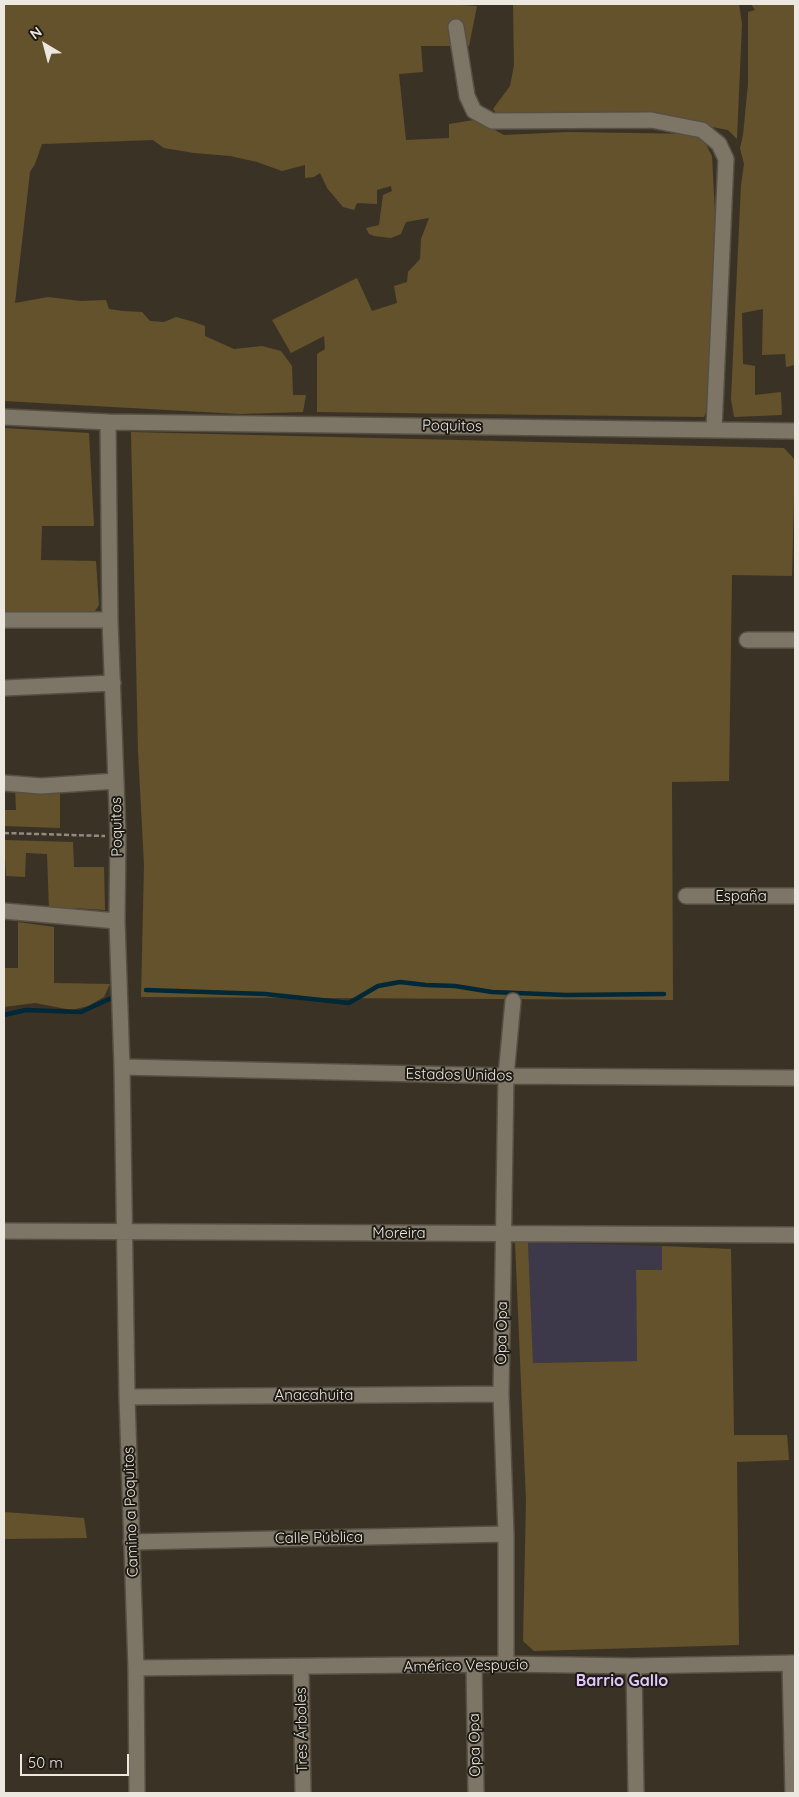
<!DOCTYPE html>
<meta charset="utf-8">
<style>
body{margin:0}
#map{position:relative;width:799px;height:1797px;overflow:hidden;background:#3a3325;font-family:Quicksand,sans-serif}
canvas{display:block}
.frame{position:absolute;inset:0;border:5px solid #ece7df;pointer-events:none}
.north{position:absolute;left:20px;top:20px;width:50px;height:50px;-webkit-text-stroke:4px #1e1b15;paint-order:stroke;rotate:323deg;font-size:14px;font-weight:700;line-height:20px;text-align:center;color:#ece7df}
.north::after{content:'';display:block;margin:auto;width:18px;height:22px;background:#ece7df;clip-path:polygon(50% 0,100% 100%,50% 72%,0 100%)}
.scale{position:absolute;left:20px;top:1754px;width:109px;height:22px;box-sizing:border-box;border:2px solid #ece7df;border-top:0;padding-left:6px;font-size:15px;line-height:18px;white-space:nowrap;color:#ece7df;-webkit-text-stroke:4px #1e1b15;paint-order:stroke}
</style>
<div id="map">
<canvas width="799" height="1797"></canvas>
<div class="frame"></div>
<div class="north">N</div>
<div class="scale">50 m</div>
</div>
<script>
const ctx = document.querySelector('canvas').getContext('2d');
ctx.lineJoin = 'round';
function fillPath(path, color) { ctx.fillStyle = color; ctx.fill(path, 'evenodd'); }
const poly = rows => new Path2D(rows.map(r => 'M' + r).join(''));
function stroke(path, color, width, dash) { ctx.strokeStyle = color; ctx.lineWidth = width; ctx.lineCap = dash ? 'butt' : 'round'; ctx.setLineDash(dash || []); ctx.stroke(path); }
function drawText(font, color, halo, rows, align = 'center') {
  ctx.font = font + ' Quicksand,sans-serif'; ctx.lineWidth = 4; ctx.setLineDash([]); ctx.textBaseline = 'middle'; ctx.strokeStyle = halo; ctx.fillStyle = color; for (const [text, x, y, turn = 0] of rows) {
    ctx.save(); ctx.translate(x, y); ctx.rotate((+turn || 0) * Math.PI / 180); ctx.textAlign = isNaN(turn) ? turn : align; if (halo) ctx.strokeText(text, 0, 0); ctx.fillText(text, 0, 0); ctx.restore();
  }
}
fillPath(poly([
 [528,1242,662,1246,662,1270,636,1271,637,1361,533,1363]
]), '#3d394a');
fillPath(poly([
 [4,4,443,4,477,6,469,46,421,46,423,72,399,74,406,140,449,138,449,124,480,119,489,127,504,135,568,132,696,134,703,139,712,156,715,213,707,410,704,417,317,412,317,354,325,349,324,336,291,353,272,320,357,278,372,311,397,303,394,286,407,282,408,272,420,259,421,239,429,218,406,222,401,234,391,238,374,236,369,234,366,228,379,225,383,195,392,191,391,186,377,190,377,204,357,203,354,210,343,207,327,188,320,173,314,177,305,178,305,165,282,171,257,162,230,156,194,153,164,148,153,140,42,144,35,164,30,172,15,303,48,297,80,301,106,300,109,309,123,311,142,312,150,321,164,322,176,317,194,322,205,326,205,336,234,349,262,346,281,351,292,366,293,395,306,395,303,412,240,414,4,401],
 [513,4,739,4,742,24,737,139,728,130,707,126,500,118,493,109,510,86,514,65],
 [751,4,795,4,795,365,786,367,785,354,762,355,763,309,742,313,743,364,755,366,755,395,781,392,782,415,734,417,731,399,741,185,744,164,740,148,743,135,748,84,748,12,755,10],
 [4,428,89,433,94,526,42,526,41,560,96,561,99,605,95,611,4,616],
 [131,432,784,448,795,460,792,576,732,575,729,781,672,782,673,1000,141,997,144,865,138,751],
 [15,787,60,792,60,828,4,826,4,810,16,810],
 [4,840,73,842,74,867,104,867,105,910,74,908,62,911,49,910,47,854,26,853,25,877,6,876],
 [18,922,54,927,54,983,110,984,104,997,88,1006,72,1010,35,1003,4,1007,4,968,18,968],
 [515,1242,528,1242,533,1363,637,1361,636,1270,662,1270,662,1246,731,1249,734,1435,787,1435,789,1460,737,1462,739,1645,534,1651,523,1641,526,1501],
 [4,1512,84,1518,87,1538,4,1539]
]), '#64522d');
stroke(poly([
 [146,990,265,994,349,1003,378,986,400,982,426,985,455,986,492,992,566,995,664,994],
 [4,1015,26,1010,81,1012,118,995]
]), '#002836', 4.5);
const minor = poly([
 [456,27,467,96,474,111,492,121,651,120,702,130,719,144,726,159,714,429],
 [4,417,108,422,795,431],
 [108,422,110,620,118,836,117,921,122,1067,127,1397,136,1668,137,1793],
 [4,620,110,620],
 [747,640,795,640],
 [4,688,113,683],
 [4,783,41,786,116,781],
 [686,896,795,896],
 [4,911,117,921],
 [122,1067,506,1076,795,1078],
 [4,1231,795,1235],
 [127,1397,501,1394],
 [131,1542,506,1534],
 [790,1663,793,1793],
 [506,1664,506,1534,501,1394,506,1076,513,1001],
 [474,1666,476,1793],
 [634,1666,636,1793],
 [301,1667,303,1793],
 [136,1668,506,1664,634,1666,795,1663]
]);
stroke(minor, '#565044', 18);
stroke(poly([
 [4,833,105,836]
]), '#918b80', 2.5, [5, 2.5]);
stroke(minor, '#7d7566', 15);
drawText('15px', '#ece7df', '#1e1b15', [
 ["Poquitos",452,426,1],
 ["Poquitos",117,827,-91],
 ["España",741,896],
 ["Estados Unidos",459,1075,1],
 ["Moreira",399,1233],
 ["Opa Opa",502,1333,-89],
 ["Anacahuita",314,1395],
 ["Camino a Poquitos",131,1512,-92],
 ["Calle Pública",319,1538,-1],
 ["Américo Vespucio",466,1666,-1],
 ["Tres Árboles",302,1730,-91],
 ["Opa Opa",475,1745,-91]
]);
drawText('bold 16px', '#e5c8ff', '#1e1b15', [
 ["Barrio Gallo",622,1681]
]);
</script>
